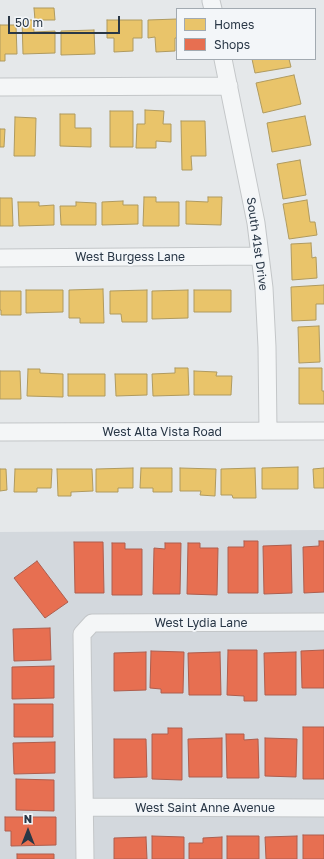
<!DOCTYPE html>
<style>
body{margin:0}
#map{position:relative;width:324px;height:859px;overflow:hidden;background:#e5e8ea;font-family:"Golos Text",sans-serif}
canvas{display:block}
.legend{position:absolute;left:176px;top:8px;width:140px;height:52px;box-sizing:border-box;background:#f3f6f9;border:1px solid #a2aab1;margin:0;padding:5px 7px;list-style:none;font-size:12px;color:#293746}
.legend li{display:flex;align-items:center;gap:8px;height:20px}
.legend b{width:20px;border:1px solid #a2aab1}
.north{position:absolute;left:8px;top:811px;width:40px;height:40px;-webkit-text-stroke:3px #f3f6f9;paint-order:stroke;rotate:0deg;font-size:11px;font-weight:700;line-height:16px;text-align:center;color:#293746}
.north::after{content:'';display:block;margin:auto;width:14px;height:18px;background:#293746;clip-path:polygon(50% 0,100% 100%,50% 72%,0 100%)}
.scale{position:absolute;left:8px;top:16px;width:112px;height:18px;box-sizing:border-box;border:2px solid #293746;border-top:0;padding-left:5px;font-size:12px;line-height:14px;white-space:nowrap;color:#293746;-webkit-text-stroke:3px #f3f6f9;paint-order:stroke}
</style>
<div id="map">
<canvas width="324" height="859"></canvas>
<ul class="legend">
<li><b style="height:11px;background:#e9c46a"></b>Homes</li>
<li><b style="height:11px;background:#e76f51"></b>Shops</li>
</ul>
<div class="north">N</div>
<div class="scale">50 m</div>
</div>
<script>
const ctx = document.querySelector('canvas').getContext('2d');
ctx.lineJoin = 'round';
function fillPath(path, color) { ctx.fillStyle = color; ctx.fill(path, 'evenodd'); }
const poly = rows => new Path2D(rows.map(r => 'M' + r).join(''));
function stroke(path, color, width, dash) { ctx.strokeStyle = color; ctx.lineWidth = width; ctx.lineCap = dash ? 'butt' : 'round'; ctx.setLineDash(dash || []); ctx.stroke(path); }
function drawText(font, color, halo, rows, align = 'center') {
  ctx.font = font + ' "Golos Text",sans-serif'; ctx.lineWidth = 4; ctx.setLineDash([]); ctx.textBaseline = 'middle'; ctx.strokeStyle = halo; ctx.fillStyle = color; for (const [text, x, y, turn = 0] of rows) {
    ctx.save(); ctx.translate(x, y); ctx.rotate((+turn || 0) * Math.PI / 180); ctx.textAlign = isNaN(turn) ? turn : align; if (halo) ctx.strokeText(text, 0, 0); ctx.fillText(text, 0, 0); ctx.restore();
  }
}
fillPath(poly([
 [324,530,324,859,0,859,0,532]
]), '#d3d8dd');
const homes = poly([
 [34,8,54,8,55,20,35,20,34,8],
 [177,19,177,38,175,38,175,51,156,52,155,37,148,38,148,20,177,19],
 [22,20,33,20,34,32,55,31,55,53,23,54,22,20],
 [107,20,142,20,142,38,133,38,133,51,114,52,114,38,107,38,107,20],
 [0,25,16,25,17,54,5,54,5,61,0,61,0,25],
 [94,30,95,54,61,55,61,31,94,30],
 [252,59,289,59,291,67,255,73,252,59],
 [294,75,301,104,263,113,256,83,294,75],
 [145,110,164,111,163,124,171,124,171,142,156,141,156,148,136,148,137,124,145,124,145,110],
 [110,111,133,111,133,147,110,147,110,111],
 [60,114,75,114,75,128,91,128,91,147,60,146,60,114],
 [305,116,311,145,272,152,267,123,305,116],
 [15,117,36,118,35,156,14,156,15,117],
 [181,121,205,121,206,156,191,156,192,170,182,170,181,121],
 [0,129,5,129,4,147,0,147,0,129],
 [300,160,306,195,283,199,277,164,300,160],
 [144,197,156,197,156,202,179,202,179,226,143,226,144,197],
 [208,197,222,197,221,225,186,224,186,201,208,202,208,197],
 [0,198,12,198,13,226,0,226,0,198],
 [307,200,310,222,315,222,317,235,289,239,283,204,307,200],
 [123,201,123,205,138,205,138,224,102,225,102,202,123,201],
 [18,202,39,202,39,206,54,205,54,225,19,226,18,202],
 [76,202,96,203,96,225,61,225,60,206,76,206,76,202],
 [311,243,312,258,316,257,317,278,292,280,291,244,311,243],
 [324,285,324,304,316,304,316,320,292,321,291,287,324,285],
 [103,289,104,323,80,323,80,318,69,318,69,290,103,289],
 [26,290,63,290,63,312,26,313,26,290],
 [147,290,147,322,122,322,121,314,110,314,110,291,147,290],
 [188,290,188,318,152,319,152,291,188,290],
 [194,290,231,290,231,312,194,312,194,290],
 [0,291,21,291,21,315,1,315,1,310,0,310,0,291],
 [319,326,320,362,299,363,298,327,319,326],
 [175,368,188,368,189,395,153,396,152,374,175,373,175,368],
 [299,368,322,368,322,391,324,391,324,404,299,404,299,368],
 [28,369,40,369,40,373,63,374,63,397,27,396,28,369],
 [0,371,20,371,21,399,0,399,0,371],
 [194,371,217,372,216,376,232,376,231,395,194,395,194,371],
 [68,374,105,374,105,396,68,396,68,374],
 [115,374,147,374,147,395,116,396,115,374],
 [298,467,298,489,262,489,262,468,298,467],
 [133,468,133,488,118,488,118,492,96,492,96,469,133,468],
 [141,468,172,468,172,492,153,492,153,488,140,488,141,468],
 [180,468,216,469,215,496,200,495,201,491,180,491,180,468],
 [255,468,256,498,233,498,232,495,221,495,221,469,255,468],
 [324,468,324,488,314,488,313,469,324,468],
 [0,469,6,469,7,490,0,491,0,469],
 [15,469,52,469,51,488,37,488,37,492,14,492,15,469],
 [57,469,92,469,93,491,71,492,71,496,58,496,57,469]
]);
fillPath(homes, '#e9c46a');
stroke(homes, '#af9a5f', 1);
const shops = poly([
 [244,541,258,541,258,593,228,593,228,547,244,547,244,541],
 [319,541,324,541,324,592,304,593,303,547,319,546,319,541],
 [74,542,103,542,104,593,75,593,74,542],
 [112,543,125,543,125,549,142,549,142,595,112,595,112,543],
 [165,543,181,543,180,594,153,594,154,548,165,549,165,543],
 [188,543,200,543,200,548,218,548,217,595,187,594,188,543],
 [291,545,292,593,264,594,263,546,291,545],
 [37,561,68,602,45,618,14,578,37,561],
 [50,628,51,660,14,661,13,629,50,628],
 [228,650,257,650,257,701,244,701,244,696,227,695,228,650],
 [324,650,324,688,302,688,301,651,324,650],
 [151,651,184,652,183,693,161,693,161,689,150,688,151,651],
 [146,652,146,690,114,691,114,653,146,652],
 [220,652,221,695,189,695,188,653,220,652],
 [296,652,296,695,265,695,264,653,296,652],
 [54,666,54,698,12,699,12,667,54,666],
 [14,704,53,704,53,737,14,737,14,704],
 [303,727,324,727,324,779,303,779,303,727],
 [168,728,182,728,182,780,152,779,152,734,168,734,168,728],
 [226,734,244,734,244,740,258,739,259,778,227,778,226,734],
 [222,738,222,777,189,777,188,739,222,738],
 [265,738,297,739,296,777,265,776,265,738],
 [114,739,146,739,147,777,114,778,114,739],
 [55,742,55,773,14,774,13,743,55,742],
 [16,779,54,780,54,811,16,810,16,779],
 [5,817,56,817,56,845,11,846,11,831,5,831,5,817],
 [303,835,324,835,324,859,303,859,303,835],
 [152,836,184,837,184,859,152,859,152,836],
 [227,836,259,836,259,859,227,859,227,836],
 [297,836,297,859,266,859,265,837,297,836],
 [146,837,147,859,114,859,114,838,146,837],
 [222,837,222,859,189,859,189,843,203,843,203,838,222,837],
 [17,854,54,854,54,859,17,859,17,854]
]);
fillPath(shops, '#e76f51');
stroke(shops, '#ae5e4e', 1);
const minor = poly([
 [211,1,213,9],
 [223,59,256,223,264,288,267,347,268,431],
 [0,87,229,86],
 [0,258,260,256],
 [0,432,324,431],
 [85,807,324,808],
 [85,859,82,634,92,623,324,622]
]);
stroke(minor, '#c3c6c8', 19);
stroke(minor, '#f4f6f7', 17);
drawText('12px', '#293746', '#f3f6f9', [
 ["South 41st Drive",257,244,82],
 ["West Burgess Lane",130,257],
 ["West Alta Vista Road",162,432],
 ["West Lydia Lane",201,623],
 ["West Saint Anne Avenue",205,808]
]);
</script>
